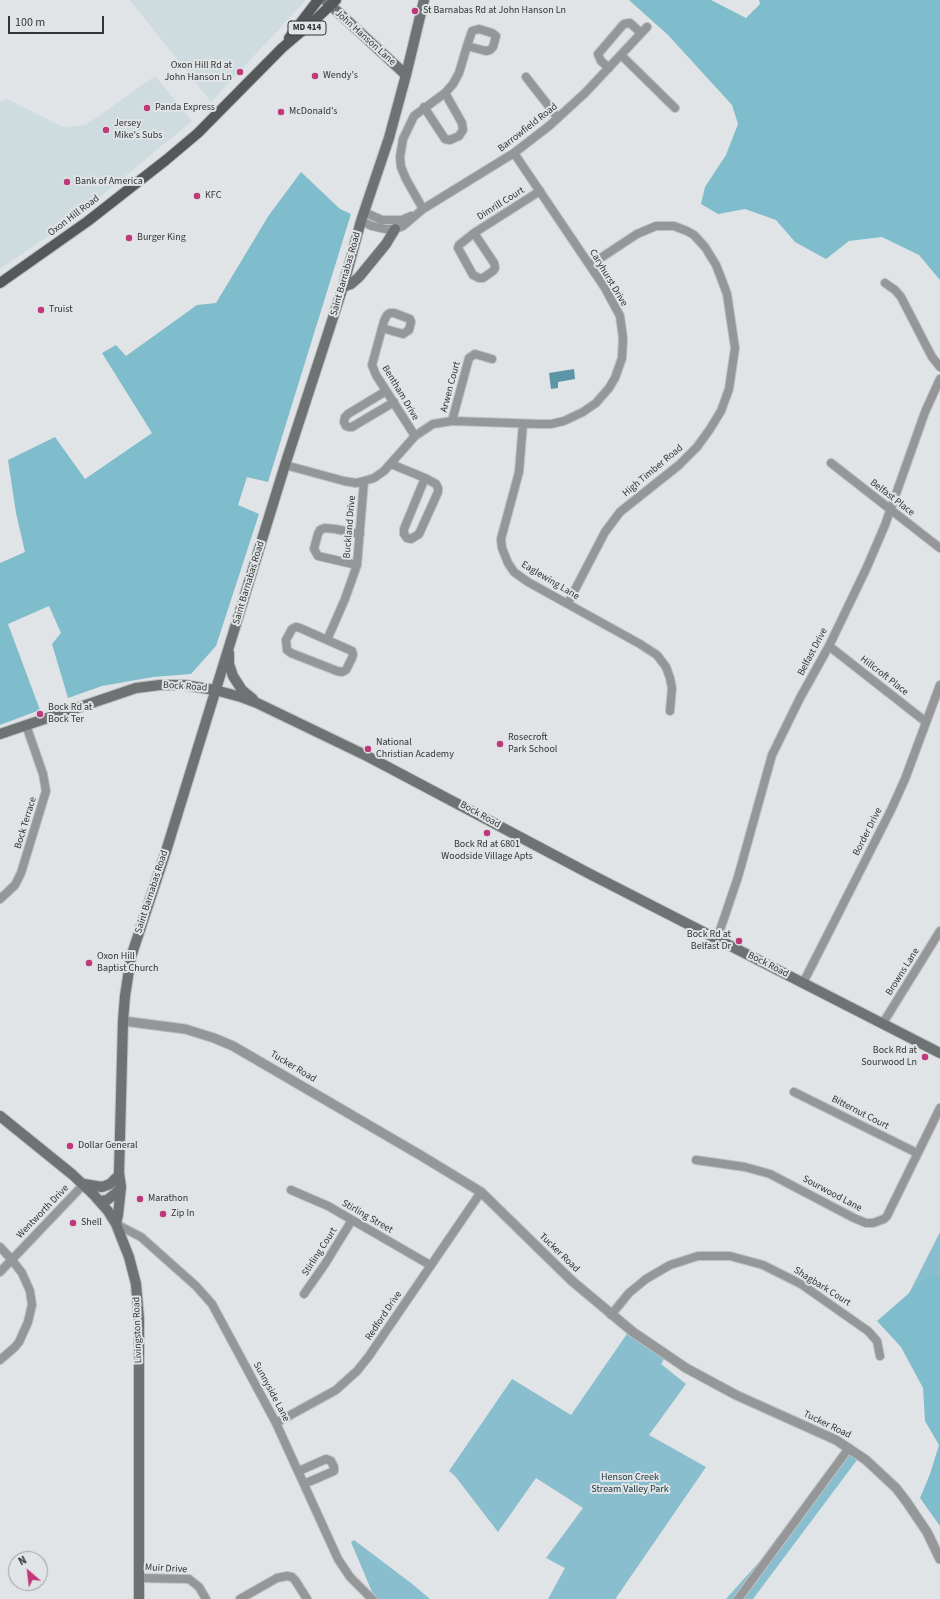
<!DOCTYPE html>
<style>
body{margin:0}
#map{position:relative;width:940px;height:1599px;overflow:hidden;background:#e0e4e6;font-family:"Source Sans 3",sans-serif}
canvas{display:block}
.north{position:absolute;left:8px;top:1551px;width:40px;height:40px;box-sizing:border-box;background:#e0e4e6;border:1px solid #9b9e9f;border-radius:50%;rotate:332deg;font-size:11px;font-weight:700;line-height:16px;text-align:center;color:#333435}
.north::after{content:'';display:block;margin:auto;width:14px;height:18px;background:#be387a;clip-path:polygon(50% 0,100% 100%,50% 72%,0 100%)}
.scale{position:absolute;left:8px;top:16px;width:96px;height:18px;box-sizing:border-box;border:2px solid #333435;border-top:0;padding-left:5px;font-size:12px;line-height:14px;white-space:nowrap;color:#333435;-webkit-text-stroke:3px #e0e4e6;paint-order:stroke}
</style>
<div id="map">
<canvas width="940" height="1599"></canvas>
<div class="north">N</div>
<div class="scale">100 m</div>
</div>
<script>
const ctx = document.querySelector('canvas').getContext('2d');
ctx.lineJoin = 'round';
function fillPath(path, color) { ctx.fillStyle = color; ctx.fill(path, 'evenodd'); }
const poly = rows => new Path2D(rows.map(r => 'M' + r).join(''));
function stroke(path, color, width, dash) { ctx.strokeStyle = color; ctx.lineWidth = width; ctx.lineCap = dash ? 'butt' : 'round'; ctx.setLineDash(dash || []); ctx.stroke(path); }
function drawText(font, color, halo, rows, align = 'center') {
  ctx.font = font + ' "Source Sans 3",sans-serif'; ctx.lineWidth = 4; ctx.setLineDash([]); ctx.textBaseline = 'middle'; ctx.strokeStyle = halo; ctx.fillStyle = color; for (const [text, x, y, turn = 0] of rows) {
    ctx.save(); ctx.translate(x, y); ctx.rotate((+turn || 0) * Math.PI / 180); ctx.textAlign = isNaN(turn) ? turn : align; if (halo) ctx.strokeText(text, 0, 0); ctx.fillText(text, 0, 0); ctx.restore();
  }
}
fillPath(poly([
 [130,0,306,0,211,102],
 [155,76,192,121,72,220,0,269,0,102,7,99,63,127,86,125]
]), '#cedbdf');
fillPath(poly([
 [940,1232,940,1351,892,1327],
 [631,1328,667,1354,661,1364,686,1384,649,1435,706,1467,616,1598,617,1599,548,1599,565,1568,546,1558,583,1508,536,1478,498,1532,455,1476,449,1471,512,1379,571,1415],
 [843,1450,857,1460,753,1599,726,1599,759,1562],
 [354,1540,411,1583,430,1599,375,1599,351,1542]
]), '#88becd');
fillPath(poly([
 [629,0,711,0,746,18,760,4,759,0,940,0,940,280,919,255,882,237,849,241,826,259,795,242,776,220,745,209,718,214,701,204,705,187,726,155,738,124,732,105,668,35],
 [301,172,340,209,351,214,268,482,247,477,238,505,259,514,216,646,191,674,153,677,102,686,68,698,52,644,61,633,49,606,8,624,40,710,0,725,0,563,25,552,16,513,8,460,55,437,85,479,152,433,102,353,116,345,126,356,197,305,216,303,269,215],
 [931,1274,940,1278,940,1526,920,1498,930,1474,939,1445,925,1421,923,1388,901,1347,877,1321]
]), '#7fbccc');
fillPath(poly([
 [574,369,575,379,558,382,558,388,551,389,549,373]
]), '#5a96a6');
const minor = poly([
 [621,55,675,108],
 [609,68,601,61,598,54,622,26,624,24,630,23,641,33],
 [526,77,558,118],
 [424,107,445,139,450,140,459,136,463,130,462,123,445,93],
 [423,209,406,179,401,167,400,157,403,139,414,116,445,93,453,84,459,73,467,46,472,31,479,29,492,33,496,36,493,47,490,50,486,51,467,46],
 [364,212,382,220,402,220,411,216],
 [361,221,372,226,385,229,395,229,403,226,423,209,514,153,549,126,585,93,647,27],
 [474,233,494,263,495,268,493,271,483,278,479,278,473,275,458,248,459,245,474,233],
 [474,233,540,191],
 [885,283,895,290,901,297,932,357,940,367],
 [382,328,403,334,409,330,411,322,410,319,394,313,390,313,387,315,384,321,372,365,376,375,415,436],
 [386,391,348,414,345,417,344,422,346,426,349,427,352,427,394,402],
 [452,421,469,358,475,354,492,359],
 [523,424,519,472,501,539,502,548,508,563,514,572,528,582,640,644,657,655,666,667,670,678,672,688,670,711],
 [831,463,940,548],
 [391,464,425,478],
 [285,465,344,481,356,483,364,481,374,478,384,471,415,436,433,424,452,421,540,424,551,424,564,421,583,412,596,403,609,388,615,378,622,358,623,338,620,316,605,288,514,153],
 [425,478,436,484,438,488,438,492,419,534,411,539,407,538,404,534,404,529,425,478],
 [357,565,318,556,314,549,315,545,318,534,320,530,325,528,335,529,360,534],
 [568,603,605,532,620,512,679,465,697,447,710,429,721,411,729,389,735,348,727,294,720,275,716,265,705,247,694,235,687,231,674,226,656,226,637,234,590,265],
 [296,627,300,628,352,651,353,655,352,658,346,670,342,672,337,671,291,653,287,650,286,640,292,629,296,627],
 [327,640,345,599,357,565,364,481],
 [829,646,926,722],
 [0,899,15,885,21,873,46,791,43,774,26,725],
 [717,939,738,877,772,755,800,698,829,646,867,567,885,525,925,412,940,379],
 [803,983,891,810,905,779,940,685],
 [883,1023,940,931],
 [794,1092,917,1153],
 [696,1160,745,1167,770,1174,854,1218,866,1223,873,1223,884,1219,887,1216,940,1108],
 [291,1190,328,1206,430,1265],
 [116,1224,141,1237,196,1286,212,1304,276,1423,338,1559,350,1577,372,1599],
 [0,1247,12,1260,22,1273,30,1291,32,1305,28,1322,19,1342,15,1347,0,1360],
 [0,1272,84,1184],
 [304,1294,325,1264,352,1220],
 [611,1315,629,1293,646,1279,670,1265,698,1256,730,1256,763,1265,801,1284,868,1331,877,1341,880,1356],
 [276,1423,336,1390,357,1371,369,1356,481,1192],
 [299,1471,326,1459,331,1461,334,1467,334,1471,304,1484],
 [139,1578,189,1579,199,1587,206,1599],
 [240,1599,277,1578,287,1576,292,1577,295,1580,307,1599],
 [738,1599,849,1448]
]);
const tertiary = poly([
 [123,1021,185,1029,214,1038,233,1046,420,1155,481,1192,572,1281,633,1332,686,1368,736,1395,836,1440,866,1460,896,1488,906,1501,927,1532,940,1559]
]);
const secondary = poly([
 [325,0,406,75],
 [343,287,351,284,359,277,386,244,395,229],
 [229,653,229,664,233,676,242,690,253,699],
 [0,734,136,688,160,685,184,685,215,690,241,697,257,703,367,756,588,873,940,1053],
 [0,1116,73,1175,93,1194,108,1211,116,1224,129,1257,136,1284,139,1319,139,1599],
 [84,1184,102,1187,110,1184,116,1178],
 [100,1201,107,1200,116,1193,121,1187,119,1173,123,1021,125,996,131,957,167,848,285,465,343,287,361,221,389,138,406,75,424,0],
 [116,1224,118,1215,121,1187]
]);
const primary = poly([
 [289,38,318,0],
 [0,283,88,221,166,160,198,133,282,48,315,20,336,0]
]);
stroke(minor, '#bdc1c3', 10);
stroke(tertiary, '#bdc1c3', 11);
stroke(secondary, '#bdc1c3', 12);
stroke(primary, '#bdc1c3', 12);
stroke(minor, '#959697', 8);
stroke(tertiary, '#959697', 9);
stroke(secondary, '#6f7272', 10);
stroke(primary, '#545859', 10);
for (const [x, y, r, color] of [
 [415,11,4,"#be387a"],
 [240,72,4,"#be387a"],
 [315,76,4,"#be387a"],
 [147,108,4,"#be387a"],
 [281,112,4,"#be387a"],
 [106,130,4,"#be387a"],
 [67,182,4,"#be387a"],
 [197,196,4,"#be387a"],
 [129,238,4,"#be387a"],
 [41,310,4,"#be387a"],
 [40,714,4,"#be387a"],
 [500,744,4,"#be387a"],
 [368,749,4,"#be387a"],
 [487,833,4,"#be387a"],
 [739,941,4,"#be387a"],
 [89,963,4,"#be387a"],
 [925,1057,4,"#be387a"],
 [70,1146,4,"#be387a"],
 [140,1199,4,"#be387a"],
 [163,1214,4,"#be387a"],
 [73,1223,4,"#be387a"]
]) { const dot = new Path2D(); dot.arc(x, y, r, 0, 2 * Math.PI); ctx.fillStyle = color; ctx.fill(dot); stroke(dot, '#e0e4e6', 1.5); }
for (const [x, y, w] of [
 [307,28,38]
]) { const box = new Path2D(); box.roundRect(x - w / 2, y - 7, w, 14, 3); ctx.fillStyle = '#e0e4e6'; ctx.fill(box); stroke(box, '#333435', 1); }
drawText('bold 9px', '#333435', null, [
 ["MD 414",307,28]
]);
drawText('10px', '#333435', '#e0e4e6', [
 ["St Barnabas Rd at John Hanson Ln",423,11],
 ["Oxon Hill Rd at",232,66,"right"],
 ["John Hanson Ln",232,78,"right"],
 ["Wendy's",323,76],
 ["Panda Express",155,108],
 ["McDonald's",289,112],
 ["Jersey",114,124],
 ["Mike's Subs",114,136],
 ["Bank of America",75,182],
 ["KFC",205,196],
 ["Burger King",137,238],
 ["Truist",49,310],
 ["Bock Rd at",48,708],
 ["Bock Ter",48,720],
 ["Rosecroft",508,738],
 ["Park School",508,750],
 ["National",376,743],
 ["Christian Academy",376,755],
 ["Bock Rd at 6801",487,845,"center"],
 ["Woodside Village Apts",487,857,"center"],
 ["Bock Rd at",731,935,"right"],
 ["Belfast Dr",731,947,"right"],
 ["Oxon Hill",97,957],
 ["Baptist Church",97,969],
 ["Bock Rd at",917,1051,"right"],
 ["Sourwood Ln",917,1063,"right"],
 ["Dollar General",78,1146],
 ["Marathon",148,1199],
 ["Zip In",171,1214],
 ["Shell",81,1223]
], 'left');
drawText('10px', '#333435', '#e0e4e6', [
 ["John Hanson Lane",365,38,42],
 ["Barrowfield Road",528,128,-38],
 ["Dimrill Court",501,204,-32],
 ["Oxon Hill Road",74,216,-37],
 ["Saint Barnabas Road",346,274,-74],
 ["Caryhurst Drive",608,278,59],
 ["Arwen Court",451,387,-75],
 ["Bentham Drive",400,393,59],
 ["High Timber Road",653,471,-40],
 ["Belfast Place",892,498,38],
 ["Buckland Drive",350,527,-85],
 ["Eaglewing Lane",550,581,31],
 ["Saint Barnabas Road",249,583,-73],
 ["Belfast Drive",813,652,-62],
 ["Hillcroft Place",884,676,38],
 ["Bock Road",185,687,4],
 ["Bock Road",480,815,29],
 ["Bock Terrace",26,823,-73],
 ["Border Drive",868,832,-63],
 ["Saint Barnabas Road",152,892,-72],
 ["Bock Road",768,965,27],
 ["Browns Lane",903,972,-58],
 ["Tucker Road",293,1067,31],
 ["Bitternut Court",860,1113,27],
 ["Sourwood Lane",832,1194,28],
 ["Wentworth Drive",43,1212,-46],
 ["Stirling Street",367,1217,30],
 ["Stirling Court",320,1252,-57],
 ["Tucker Road",559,1253,44],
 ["Shagbark Court",822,1287,32],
 ["Redford Drive",384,1316,-56],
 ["Livingston Road",138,1330,-92],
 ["Sunnyside Lane",271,1392,62],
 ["Tucker Road",827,1425,26],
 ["Muir Drive",166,1569,3]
]);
drawText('10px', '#15343b', '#e0e4e6', [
 ["Henson Creek",630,1478],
 ["Stream Valley Park",630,1490]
]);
</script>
